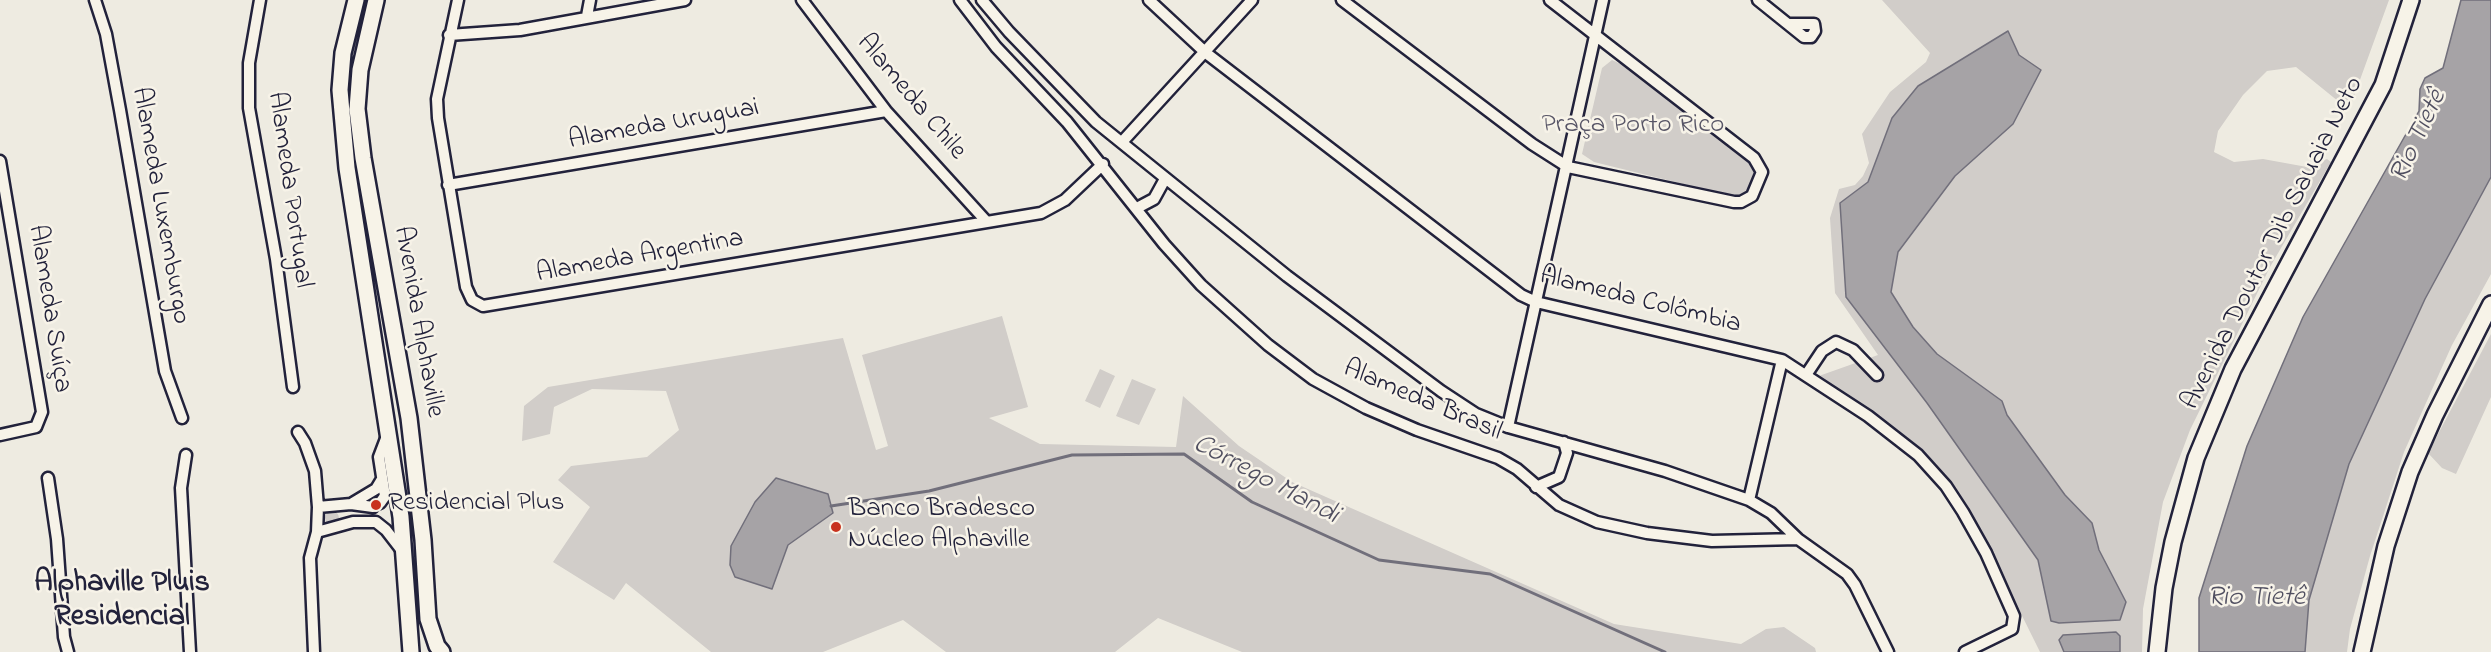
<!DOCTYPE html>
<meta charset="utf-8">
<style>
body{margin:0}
canvas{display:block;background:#eeebe1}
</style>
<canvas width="2491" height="652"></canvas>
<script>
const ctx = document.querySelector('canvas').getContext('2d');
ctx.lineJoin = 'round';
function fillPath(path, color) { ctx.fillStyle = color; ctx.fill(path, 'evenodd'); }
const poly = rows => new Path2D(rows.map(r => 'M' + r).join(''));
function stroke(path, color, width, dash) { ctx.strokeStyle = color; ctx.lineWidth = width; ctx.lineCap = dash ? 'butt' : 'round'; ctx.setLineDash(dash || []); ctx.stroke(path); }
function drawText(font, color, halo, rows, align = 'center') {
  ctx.font = font + ' "Indie Flower",sans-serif'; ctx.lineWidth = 5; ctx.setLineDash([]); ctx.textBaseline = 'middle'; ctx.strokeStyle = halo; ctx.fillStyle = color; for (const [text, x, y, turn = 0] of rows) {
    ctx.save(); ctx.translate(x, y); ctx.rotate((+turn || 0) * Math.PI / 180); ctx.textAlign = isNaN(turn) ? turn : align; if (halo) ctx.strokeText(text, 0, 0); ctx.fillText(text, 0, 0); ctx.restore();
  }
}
fillPath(poly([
 [1882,0,2389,0,2349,110,2296,67,2267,71,2243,95,2218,131,2214,152,2234,162,2263,159,2307,167,2327,159,2331,162,2270,267,2190,430,2163,502,2143,609,2142,652,2040,652,1984,539,1951,487,1816,377,1878,355,1835,293,1830,218,1839,189,1855,185,1863,176,1869,163,1862,134,1890,92,1926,62,1930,53],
 [1612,60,1625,66,1753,163,1755,170,1746,194,1736,197,1594,162,1582,154,1602,68],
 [2491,177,2491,274,2452,345,2404,452,2370,556,2350,629,2347,652,2305,652,2309,600,2349,464,2425,299],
 [1002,316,1028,407,989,418,1040,444,1176,447,1183,396,1239,446,1292,482,1614,624,1741,644,1766,629,1784,627,1815,648,1816,652,1242,652,1158,618,1115,652,946,652,903,620,823,652,711,652,626,583,614,600,553,562,590,507,558,480,571,466,647,457,679,430,666,391,592,389,554,407,550,434,522,441,524,406,548,387,843,338,876,450,888,446,862,355],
 [2491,334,2491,397,2456,474,2442,468,2428,453],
 [1100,369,1115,376,1100,408,1085,401],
 [1132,379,1156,389,1139,425,1116,416],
 '325 518a7 7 0 1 1 14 0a7 7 0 1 1-14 0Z'
]), '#d1cdc9');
const water = poly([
 [2461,0,2491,0,2491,177,2425,299,2349,464,2309,600,2305,652,2199,652,2199,598,2247,446,2303,317,2419,111,2420,89,2425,78,2443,68,2461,0],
 [2008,31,2019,55,2041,70,2013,124,1955,176,1898,252,1891,292,1913,327,1937,354,2002,401,2007,415,2065,495,2092,523,2099,550,2126,602,2120,620,2059,623,2051,621,2038,560,1927,403,1846,297,1840,203,1868,182,1892,118,1918,86,2008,31],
 [776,478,828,494,833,513,788,545,772,589,735,577,730,565,731,546,755,502,776,478],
 [2116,632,2120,636,2120,652,2064,652,2059,640,2063,635,2116,632]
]);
fillPath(water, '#a6a3a6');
stroke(water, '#716f7b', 1.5);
stroke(poly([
 [831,506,929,491,1072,455,1184,454,1252,502,1379,560,1490,574,1665,652]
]), '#716f7b', 3);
const minor = poly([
 [95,0,106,34,120,110,165,371,182,418],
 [260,0,249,63,249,108,276,259,293,387],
 [458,0,437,99,438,118,466,287,472,300,483,306,1041,213,1065,200,1103,164],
 [802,0,886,111,986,221],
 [960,0,996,47,1067,122,1164,244,1201,285,1268,345,1313,379,1366,408,1417,430,1498,458,1517,469,1559,505,1597,522,1647,533,1712,541,1798,539],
 [982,0,1009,32,1096,122,1287,276,1441,391,1476,414,1508,427,1665,471,1749,500,1771,513,1798,539,1847,574,1855,585,1888,652],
 [1149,0,1206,53,1521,295,1536,302,1782,360,1868,416,1918,455,1946,486,1963,512,1986,553,2014,616,2012,629,1965,652],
 [1342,0,1532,144,1568,167,1734,202,1741,202,1752,196,1762,172,1754,158,1550,0],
 [1758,0,1804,37,1811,37,1815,31,1814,24,1788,24],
 [587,16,590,0],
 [449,35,520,30,685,0],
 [1122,142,1252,0],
 [0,161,42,412,36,427,0,435],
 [448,185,886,111],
 [1137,208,1154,199,1165,179],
 [1806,375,1822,351,1836,342,1853,350,1877,375],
 [1508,427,1603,0],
 [298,432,305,443,315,471,318,507,317,532,310,558,314,652],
 [186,455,181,488,190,652],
 [48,478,57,539,64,637,68,652],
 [1536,487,1559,477,1567,453,1564,442],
 [1749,500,1782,360],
 [380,503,385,496,379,457,387,436],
 [351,504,376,489,382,479],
 [318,507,351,504,373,507],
 [317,532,353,522,376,522,386,530,403,552]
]);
const secondary = poly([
 [356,0,343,53,340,90,347,168,401,517,411,652],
 [376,0,360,70,357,109,363,158,409,418,423,540,428,619,437,646,442,652],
 [2157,652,2164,588,2173,542,2196,458,2233,369,2383,85,2411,0],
 [2362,652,2386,546,2410,472,2435,415,2491,304]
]);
stroke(minor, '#22223b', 15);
stroke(secondary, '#22223b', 20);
stroke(minor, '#f7f3e8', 10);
stroke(secondary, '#f7f3e8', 15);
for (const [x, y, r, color] of [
 [376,505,6,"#c8321e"],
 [836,527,6,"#c8321e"]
]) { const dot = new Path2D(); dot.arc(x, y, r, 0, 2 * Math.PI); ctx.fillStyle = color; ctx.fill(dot); stroke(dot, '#f7f3e8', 2); }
drawText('27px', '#22223b', '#f7f3e8', [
 ["Alameda Chile",910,98,50],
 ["Alameda Uruguai",664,126,-10],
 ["Alameda Portugal",288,190,82],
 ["Alameda Luxemburgo",159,206,80],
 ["Avenida Doutor Dib Sauaia Neto",2274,244,-63],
 ["Alameda Argentina",640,258,-10],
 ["Alameda Colômbia",1640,302,14],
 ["Alameda Suíça",48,309,81],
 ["Avenida Alphaville",417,322,80],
 ["Alameda Brasil",1422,402,23]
]);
drawText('27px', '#575566', '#f7f3e8', [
 ["Praça Porto Rico",1633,127]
]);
drawText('27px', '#22223b', '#f7f3e8', [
 ["Residencial Plus",388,505],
 ["Banco Bradesco",848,511],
 ["Núcleo Alphaville",848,542]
], 'left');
drawText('italic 28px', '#504f60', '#f7f3e8', [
 ["Rio Tietê",2420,137,-65],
 ["Córrego Mandi",1265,481,28],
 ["Rio Tietê",2256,599]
]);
drawText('bold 30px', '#22223b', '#f7f3e8', [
 ["Alphaville Pluis",122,585],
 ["Residencial",122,619]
]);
</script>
